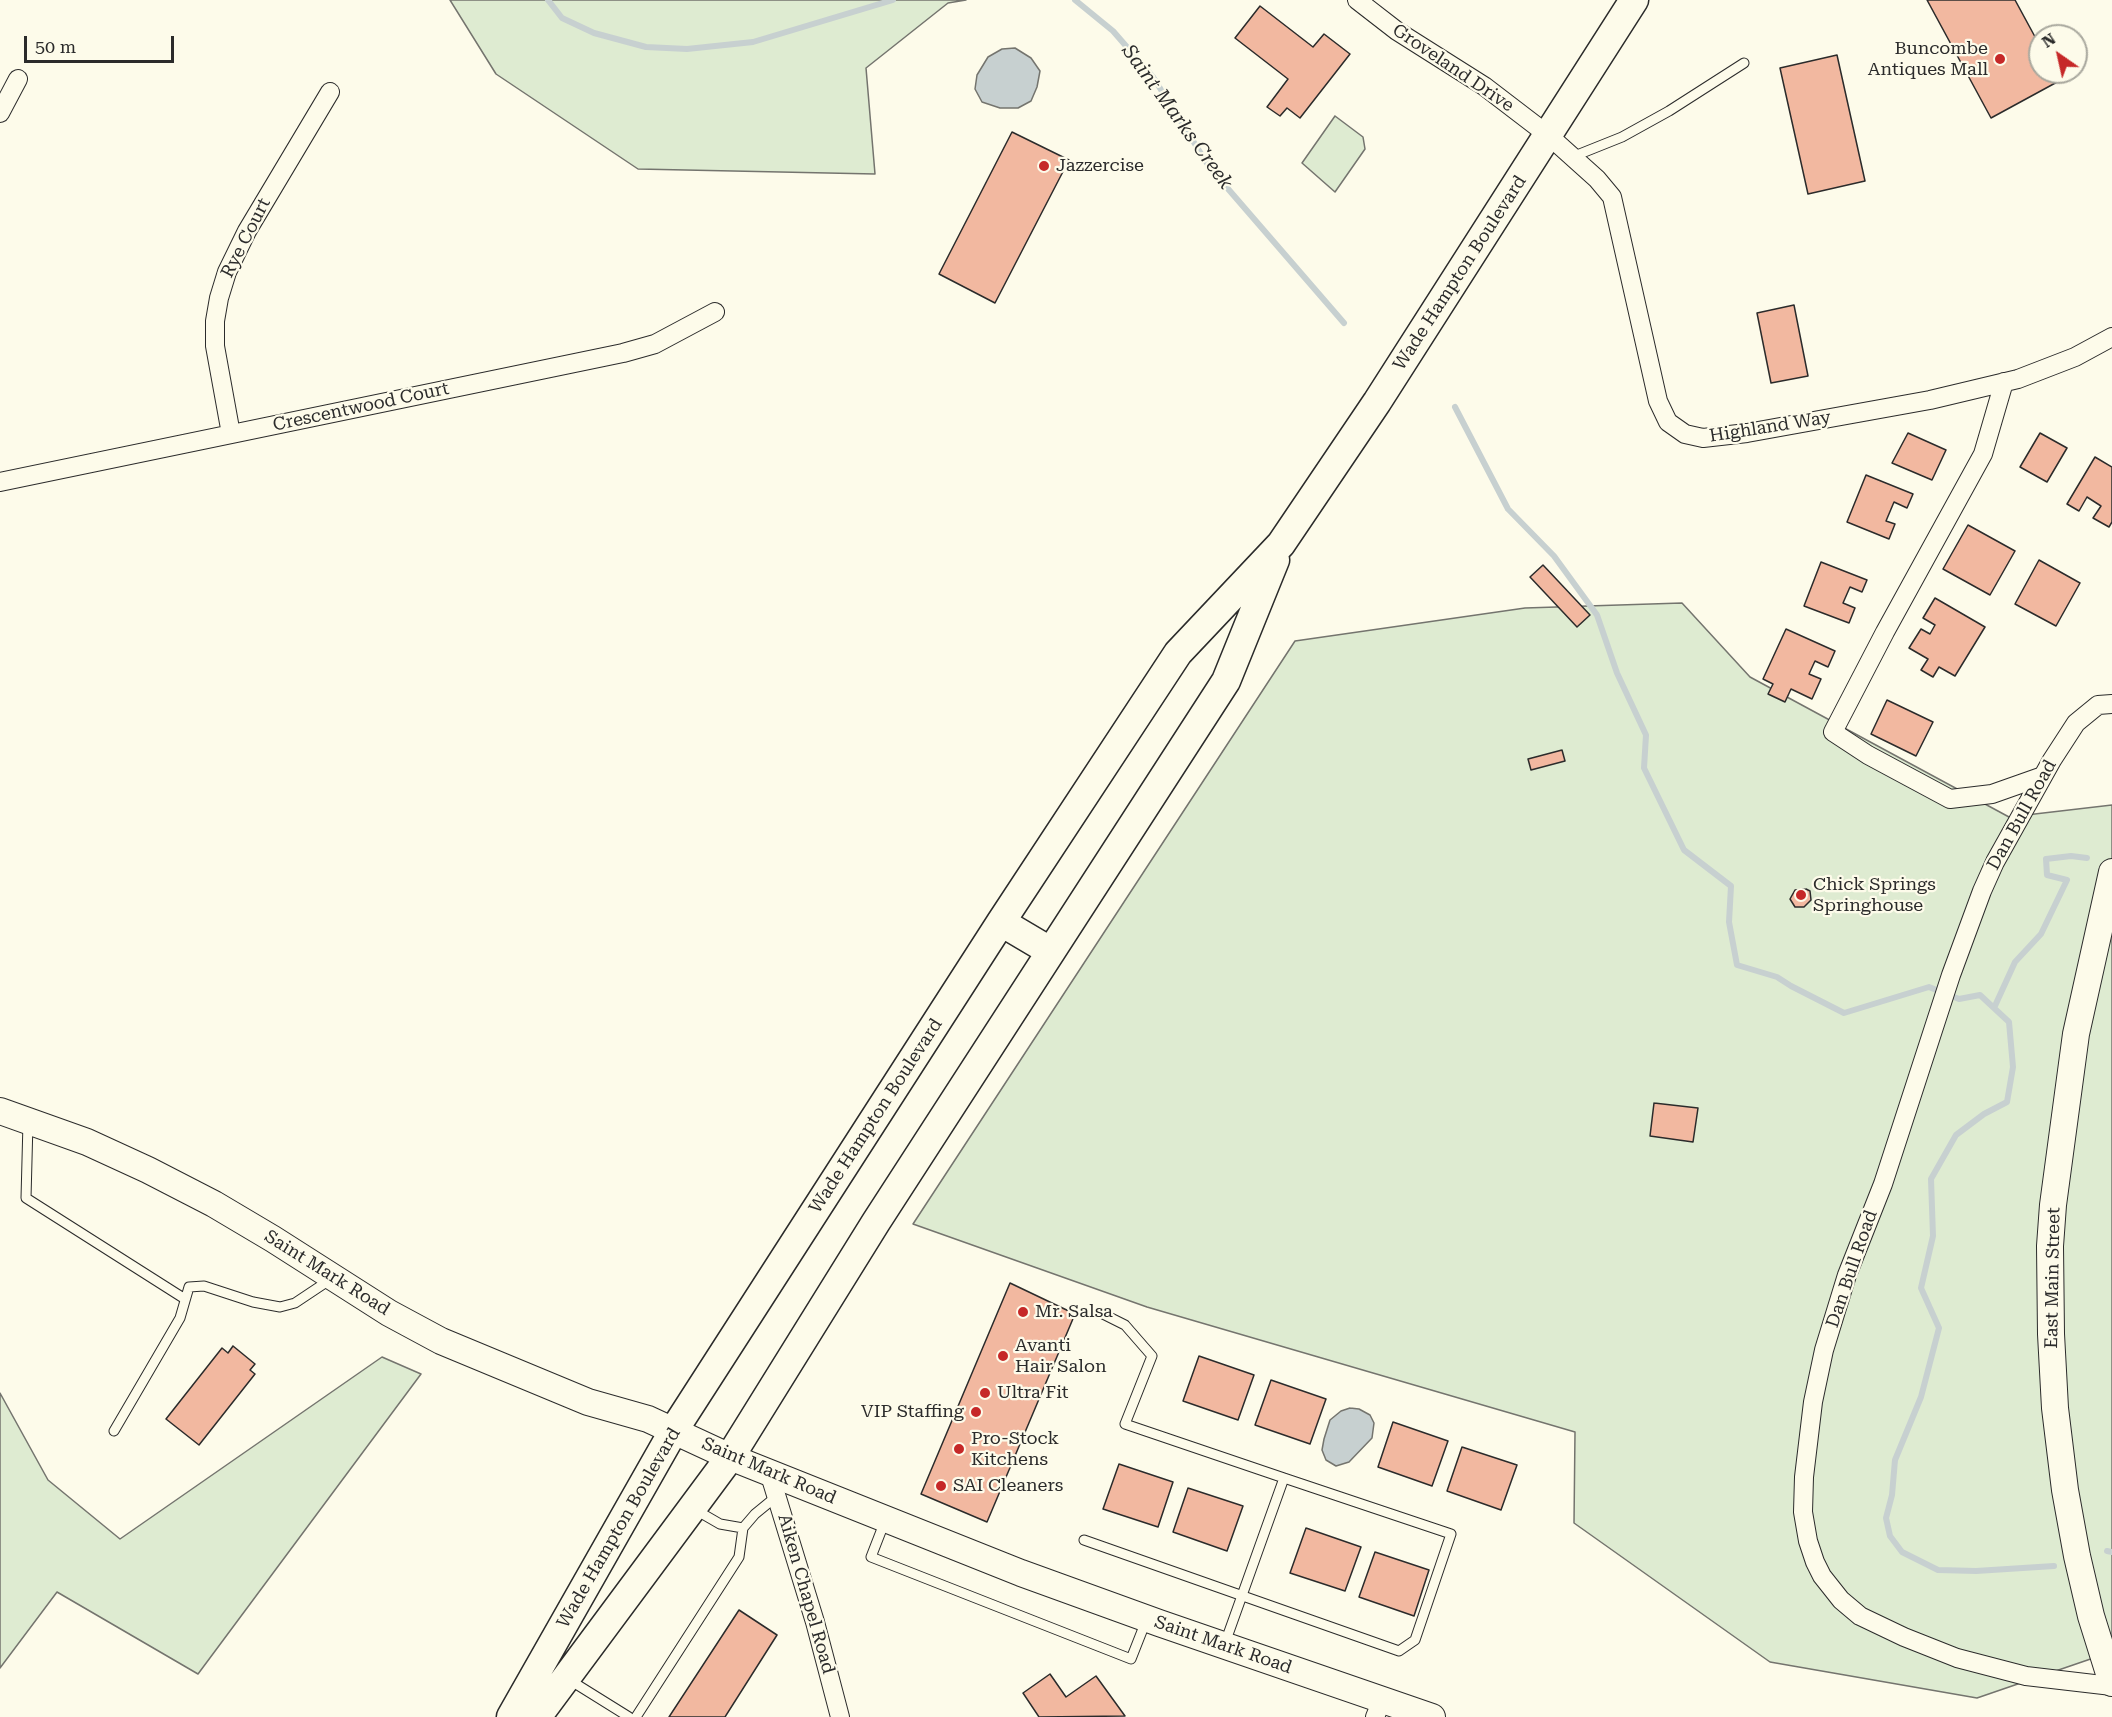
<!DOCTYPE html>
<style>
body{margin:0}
#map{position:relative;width:2112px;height:1717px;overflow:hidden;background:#fdfbea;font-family:"Roboto Serif",serif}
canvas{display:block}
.north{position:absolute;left:2028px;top:24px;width:60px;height:60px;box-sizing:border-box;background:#fdfbea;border:2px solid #a9a89e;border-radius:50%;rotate:326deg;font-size:16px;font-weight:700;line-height:24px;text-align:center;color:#2b2b2b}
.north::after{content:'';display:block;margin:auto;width:21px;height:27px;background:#c62828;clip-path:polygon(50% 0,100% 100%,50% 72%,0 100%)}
.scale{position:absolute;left:24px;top:36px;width:150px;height:27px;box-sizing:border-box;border:3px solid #2b2b2b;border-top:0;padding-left:8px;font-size:18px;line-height:21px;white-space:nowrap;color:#2b2b2b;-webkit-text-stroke:4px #fdfbea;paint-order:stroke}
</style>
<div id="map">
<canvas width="2112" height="1717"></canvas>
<div class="north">N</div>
<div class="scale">50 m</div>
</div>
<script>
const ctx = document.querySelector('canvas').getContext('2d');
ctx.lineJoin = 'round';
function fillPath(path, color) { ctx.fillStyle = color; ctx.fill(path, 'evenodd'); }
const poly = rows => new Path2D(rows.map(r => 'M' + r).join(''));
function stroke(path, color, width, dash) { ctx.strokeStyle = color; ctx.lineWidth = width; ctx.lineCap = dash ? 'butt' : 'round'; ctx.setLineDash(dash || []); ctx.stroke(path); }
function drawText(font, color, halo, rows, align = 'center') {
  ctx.font = font + ' "Roboto Serif",serif'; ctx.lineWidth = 4.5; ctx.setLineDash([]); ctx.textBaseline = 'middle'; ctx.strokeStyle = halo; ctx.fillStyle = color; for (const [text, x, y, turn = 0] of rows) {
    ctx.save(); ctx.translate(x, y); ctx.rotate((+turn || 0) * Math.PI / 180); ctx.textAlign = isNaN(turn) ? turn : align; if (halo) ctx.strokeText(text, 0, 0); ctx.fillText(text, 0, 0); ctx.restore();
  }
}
const green = poly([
 [450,0,966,0,948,3,866,68,875,174,638,169,496,74,450,0],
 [1335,116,1363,137,1365,149,1335,192,1302,163,1335,116],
 [1682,603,1750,677,2009,817,2112,805,2112,1662,2108,1653,1977,1698,1770,1662,1574,1523,1575,1432,1147,1307,913,1224,1295,641,1525,608,1682,603],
 [382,1357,421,1374,198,1674,57,1592,0,1668,0,1393,48,1480,120,1539,382,1357]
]);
fillPath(green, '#deebd1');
stroke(green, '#74746e', 1.5);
const water = poly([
 [1015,48,1031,58,1040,71,1037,87,1031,101,1018,108,1000,108,982,102,975,89,977,75,988,57,1002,49,1015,48],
 [1350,1408,1359,1409,1370,1415,1374,1423,1372,1438,1349,1462,1336,1466,1326,1460,1322,1450,1324,1439,1330,1420,1341,1411,1350,1408]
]);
fillPath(water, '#c7d0d0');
stroke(water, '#74746e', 1.5);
stroke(poly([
 [548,0,562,18,594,33,646,47,687,49,753,42,893,0],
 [1075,0,1113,31,1153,77,1210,168,1344,323],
 [1455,407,1508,509,1554,556,1597,615,1617,673,1646,735,1644,768,1684,850,1731,886,1729,922,1737,965,1777,977,1791,986,1844,1013,1929,987,1959,999,1980,995,2009,1022,2013,1067,2007,1102,1984,1114,1956,1135,1931,1179,1933,1236,1921,1288,1939,1328,1921,1397,1895,1460,1892,1495,1886,1518,1890,1536,1902,1552,1938,1570,1976,1571,2054,1566],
 [1994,1008,2015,962,2041,934,2067,880,2047,875,2046,859,2071,856,2087,858],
 [2107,1551,2112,1552]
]), '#c7d0d0', 6);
const building = poly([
 [1927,0,2015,0,2040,46,2040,72,2054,72,2059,81,1991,118,1927,0],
 [1260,6,1313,47,1324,34,1350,54,1300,118,1287,108,1280,116,1267,107,1288,79,1235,38,1260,6],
 [1837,55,1865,181,1808,194,1780,68,1837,55],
 [1012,132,1069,160,995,303,939,274,1012,132],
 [1794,305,1808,376,1771,383,1757,313,1794,305],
 [1908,433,1946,450,1932,480,1892,463,1908,433],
 [2040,433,2067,448,2047,482,2020,467,2040,433],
 [2095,457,2112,467,2112,522,2109,527,2093,518,2101,506,2087,497,2079,511,2067,504,2095,457],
 [1866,475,1913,494,1907,508,1894,502,1886,521,1895,524,1889,539,1847,522,1866,475],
 [1968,525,2015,551,1990,595,1943,569,1968,525],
 [2039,560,2080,583,2056,626,2015,604,2039,560],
 [1821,562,1867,580,1862,592,1850,587,1843,603,1855,608,1849,623,1804,606,1821,562],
 [1543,565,1590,615,1577,627,1530,577,1543,565],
 [1935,598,1985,627,1955,676,1939,667,1933,677,1921,670,1928,659,1909,648,1921,629,1930,634,1935,625,1923,618,1935,598],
 [1786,629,1835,651,1828,667,1815,661,1809,674,1821,679,1812,699,1791,689,1785,702,1768,694,1773,684,1763,679,1786,629],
 [1887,700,1933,722,1916,756,1871,734,1887,700],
 [1562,750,1565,761,1531,770,1528,759,1562,750],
 [1806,889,1810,891,1811,900,1804,907,1795,907,1790,899,1795,890,1806,889],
 [1654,1103,1698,1108,1693,1142,1650,1136,1654,1103],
 [1010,1283,1075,1314,987,1522,921,1494,1010,1283],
 [233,1346,255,1364,250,1370,255,1374,199,1445,166,1419,222,1348,228,1353,233,1346],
 [1199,1356,1254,1375,1238,1420,1183,1401,1199,1356],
 [1271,1380,1326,1399,1310,1444,1255,1425,1271,1380],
 [1393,1422,1448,1441,1432,1486,1378,1467,1393,1422],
 [1462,1447,1517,1465,1501,1510,1447,1491,1462,1447],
 [1119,1464,1173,1482,1158,1527,1103,1509,1119,1464],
 [1188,1488,1243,1506,1227,1551,1173,1532,1188,1488],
 [1306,1528,1361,1547,1345,1591,1290,1573,1306,1528],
 [1375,1552,1429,1570,1414,1616,1359,1597,1375,1552],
 [739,1610,777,1635,725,1717,669,1717,739,1610],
 [1050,1674,1066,1697,1096,1676,1125,1716,1039,1717,1023,1693,1050,1674]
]);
fillPath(building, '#f2b8a0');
stroke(building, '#2b2b2b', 1.5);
const lane = poly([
 [1572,157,1622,137,1669,111,1744,63],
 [28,1122,26,1198,185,1299],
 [1101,1313,1125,1325,1152,1356,1125,1424,1284,1478,1225,1643],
 [114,1431,180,1318,189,1287,204,1286,253,1302,280,1307,295,1303,331,1279],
 [694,1509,720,1524,743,1528,755,1514,777,1496],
 [885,1521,871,1557,1131,1659,1146,1621],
 [1084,1540,1399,1651,1415,1640,1451,1534,1284,1478],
 [568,1679,629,1717],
 [636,1717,739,1557,743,1528]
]);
const street = poly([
 [1357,0,1397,31,1484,86,1548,135,1597,179,1612,197,1658,401,1668,422,1685,434,1703,438,1747,433,1930,400,2018,379,2075,357,2112,337],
 [0,113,18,79],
 [2004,382,1983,454,1885,632,1833,732,1868,755,1950,799,1992,794,2043,776],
 [231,434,215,346,215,321,219,298,227,272,247,231,330,92],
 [0,482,623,353,655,344,715,312],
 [2112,704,2098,705,2076,723,2052,760,1995,862,1982,891,1951,975,1883,1184,1847,1275,1824,1350,1813,1402,1804,1477,1803,1512,1808,1541,1815,1562,1822,1576,1841,1600,1860,1616,1904,1637,1957,1658,2026,1676,2112,1686],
 [769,1472,815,1622,840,1717],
 [1375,1717,1382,1700]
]);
const secondary = poly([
 [2112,872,2076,1034,2053,1205,2050,1246,2051,1334,2055,1408,2065,1490,2077,1556,2091,1616,2112,1683],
 [0,1111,87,1142,148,1170,214,1204,273,1239,389,1313,441,1341,588,1402,648,1419,730,1457,1021,1573,1159,1623,1432,1717]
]);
const primary = poly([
 [1001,922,1050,951],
 [511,1717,674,1430,1001,922,1178,653,1281,544,1377,402,1634,0],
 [537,1717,730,1457,876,1222,1226,681,1275,560]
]);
stroke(lane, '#2b2b2b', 11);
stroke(street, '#2b2b2b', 20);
stroke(secondary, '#2b2b2b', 28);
stroke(primary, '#2b2b2b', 31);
stroke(lane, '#fdfbea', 9);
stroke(street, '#fdfbea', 18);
stroke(secondary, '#fdfbea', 26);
stroke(primary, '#fdfbea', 28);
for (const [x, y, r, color] of [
 [2000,59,6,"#c62828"],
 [1044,166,6,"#c62828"],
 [1801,895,6,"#c62828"],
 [1023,1312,6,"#c62828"],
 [1003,1356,6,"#c62828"],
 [985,1393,6,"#c62828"],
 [976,1412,6,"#c62828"],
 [959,1449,6,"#c62828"],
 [941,1486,6,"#c62828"]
]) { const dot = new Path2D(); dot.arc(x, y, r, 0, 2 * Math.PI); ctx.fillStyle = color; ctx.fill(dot); stroke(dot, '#fdfbea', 2); }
drawText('18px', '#2b2b2b', '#fdfbea', [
 ["Buncombe",1988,49,"right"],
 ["Antiques Mall",1988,70,"right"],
 ["Jazzercise",1056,166],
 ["Chick Springs",1813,885],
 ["Springhouse",1813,906],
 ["Mr. Salsa",1035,1312],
 ["Avanti",1015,1346],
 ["Hair Salon",1015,1367],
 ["Ultra Fit",997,1393],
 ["VIP Staffing",964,1412,"right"],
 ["Pro-Stock",971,1439],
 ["Kitchens",971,1460],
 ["SAI Cleaners",953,1486]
], 'left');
drawText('18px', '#2b2b2b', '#fdfbea', [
 ["Groveland Drive",1453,68,34],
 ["Rye Court",246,238,-63],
 ["Wade Hampton Boulevard",1460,273,-57],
 ["Crescentwood Court",361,407,-12],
 ["Highland Way",1770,427,-9],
 ["Dan Bull Road",2022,815,-61],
 ["Wade Hampton Boulevard",876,1116,-57],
 ["Dan Bull Road",1852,1269,-71],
 ["Saint Mark Road",327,1273,32],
 ["East Main Street",2053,1278,-89],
 ["Saint Mark Road",769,1471,23],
 ["Wade Hampton Boulevard",619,1528,-60],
 ["Aiken Chapel Road",806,1594,74],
 ["Saint Mark Road",1223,1645,19]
]);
drawText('italic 20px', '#2b2b2b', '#fdfbea', [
 ["Saint Marks Creek",1177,117,54]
]);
</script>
